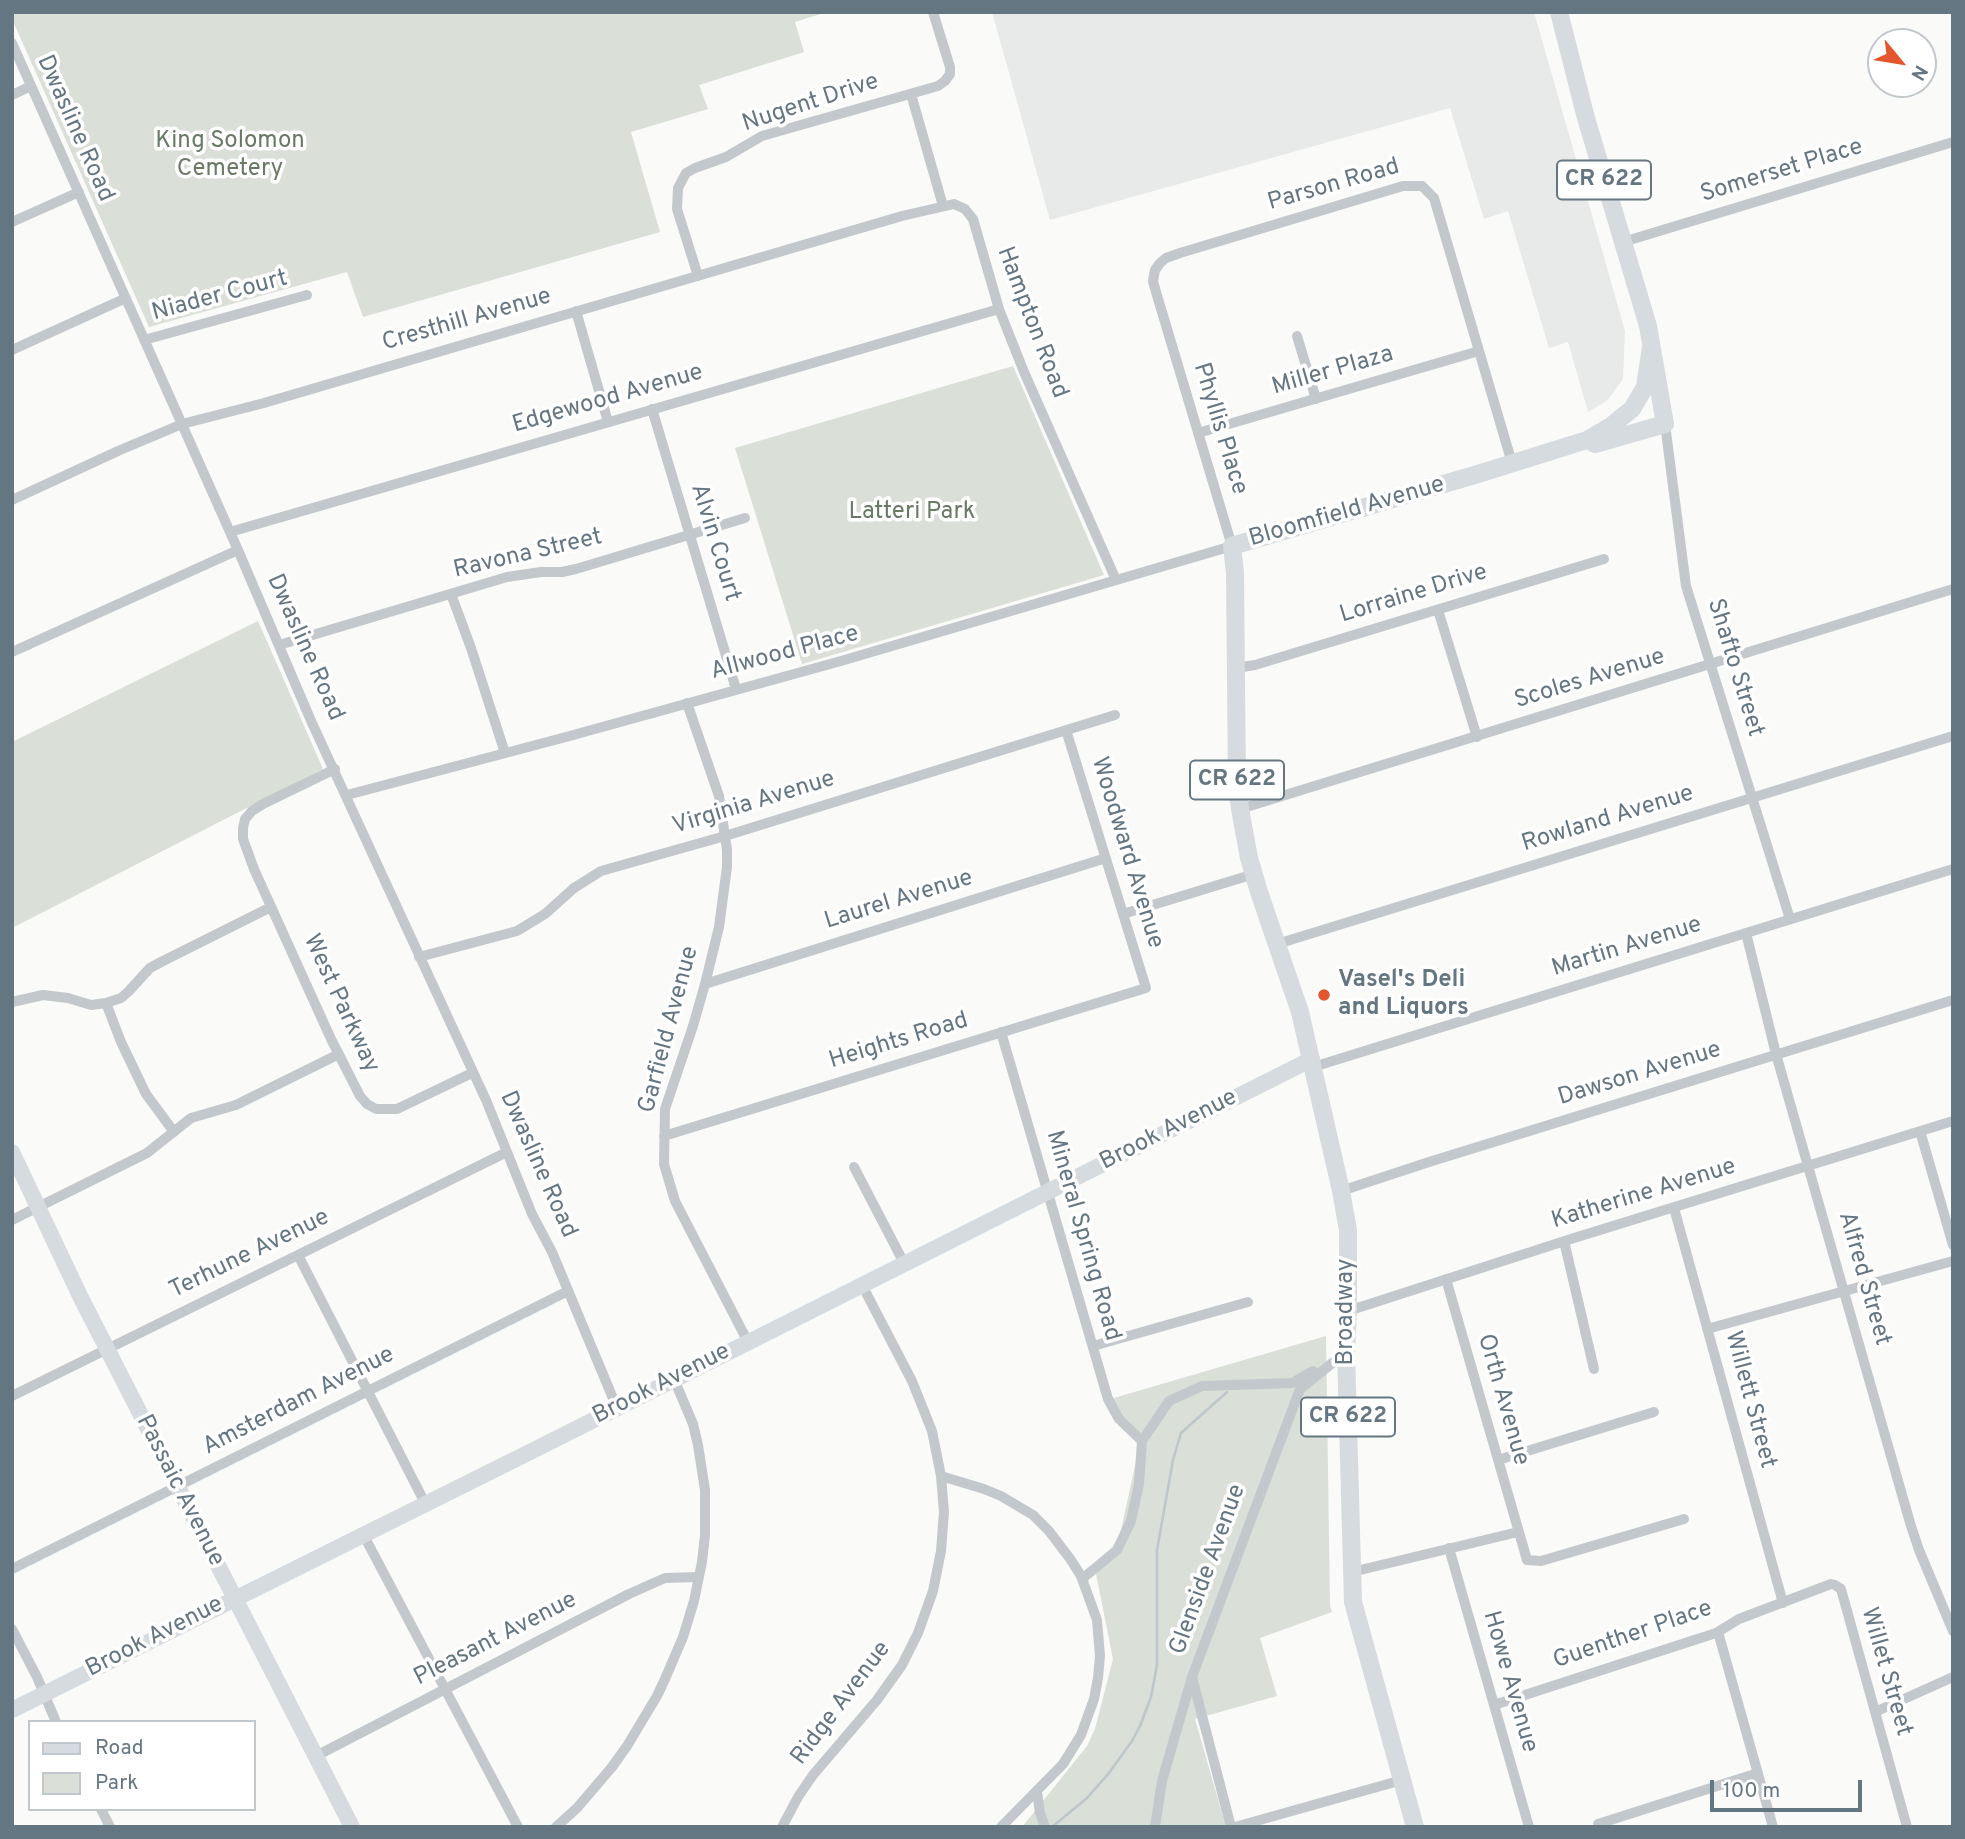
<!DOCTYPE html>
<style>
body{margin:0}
#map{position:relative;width:1965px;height:1839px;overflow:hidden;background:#fafaf8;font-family:Overpass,sans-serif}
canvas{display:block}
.frame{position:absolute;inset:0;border:14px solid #657683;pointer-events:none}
.legend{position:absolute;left:28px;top:1720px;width:228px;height:91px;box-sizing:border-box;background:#fff;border:2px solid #c1c8cd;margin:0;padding:9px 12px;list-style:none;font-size:21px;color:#657683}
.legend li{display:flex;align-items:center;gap:14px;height:35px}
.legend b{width:35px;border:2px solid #c1c8cd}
.north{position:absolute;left:1867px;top:28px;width:70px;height:70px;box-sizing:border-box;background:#fff;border:2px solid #c1c8cd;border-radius:50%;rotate:120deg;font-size:19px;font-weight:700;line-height:28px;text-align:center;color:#657683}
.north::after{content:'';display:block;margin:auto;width:24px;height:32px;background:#e4572e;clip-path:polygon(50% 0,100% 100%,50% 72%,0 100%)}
.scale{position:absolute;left:1710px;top:1780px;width:152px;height:32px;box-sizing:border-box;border:4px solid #657683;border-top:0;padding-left:9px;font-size:21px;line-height:24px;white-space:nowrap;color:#657683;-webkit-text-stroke:5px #fff;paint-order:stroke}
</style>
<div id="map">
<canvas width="1965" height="1839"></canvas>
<div class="frame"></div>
<ul class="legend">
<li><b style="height:9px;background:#d6dbdf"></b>Road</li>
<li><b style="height:19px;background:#dadfd7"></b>Park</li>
</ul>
<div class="north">N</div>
<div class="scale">100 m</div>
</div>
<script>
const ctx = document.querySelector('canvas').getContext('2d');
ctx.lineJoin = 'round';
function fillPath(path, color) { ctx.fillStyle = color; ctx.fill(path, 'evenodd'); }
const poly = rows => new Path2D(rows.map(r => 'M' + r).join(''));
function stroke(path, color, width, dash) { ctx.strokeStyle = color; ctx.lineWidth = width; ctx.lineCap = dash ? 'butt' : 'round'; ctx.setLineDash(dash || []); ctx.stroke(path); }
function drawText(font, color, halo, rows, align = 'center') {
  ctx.font = font + ' Overpass,sans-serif'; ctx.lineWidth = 7; ctx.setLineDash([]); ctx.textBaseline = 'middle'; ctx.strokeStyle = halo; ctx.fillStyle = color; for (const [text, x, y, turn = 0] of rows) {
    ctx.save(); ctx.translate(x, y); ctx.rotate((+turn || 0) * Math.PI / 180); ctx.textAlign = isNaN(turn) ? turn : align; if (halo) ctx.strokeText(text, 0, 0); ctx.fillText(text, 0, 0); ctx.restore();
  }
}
fillPath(poly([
 [992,12,1534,12,1625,331,1623,379,1608,400,1588,412,1568,342,1549,348,1508,211,1484,219,1450,108,1050,220]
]), '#e8e9e9');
fillPath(poly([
 [12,12,827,12,795,22,804,52,699,85,708,109,631,132,660,232,363,317,347,272,149,327,12,19],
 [1013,366,1104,575,802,664,735,448],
 [258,621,323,769,12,928,12,742],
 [1326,1336,1330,1606,1332,1612,1260,1638,1277,1696,1195,1719,1226,1827,1022,1827,1087,1746,1095,1729,1113,1659,1096,1574,1118,1544,1141,1438,1107,1400]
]), '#dadfd7');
stroke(poly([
 [1052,1827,1087,1798,1109,1773,1132,1741,1140,1726,1151,1697,1157,1665,1157,1550,1173,1460,1181,1433,1227,1392]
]), '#bbc7cb', 2.5);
stroke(poly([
 [12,43,238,550,312,723,486,1100,532,1214,552,1252,617,1408],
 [911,94,943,206],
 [12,95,31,86],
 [12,222,79,192],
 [1623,242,1953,142],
 [698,276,677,209,678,188,686,173,695,168,726,157,762,136,938,86,945,81,950,74,950,67,933,12],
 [576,311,608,422],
 [1297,336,1316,399],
 [144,340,307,295],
 [12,350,126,298],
 [652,409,736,689],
 [1665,424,1686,586,1790,919],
 [1198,433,1479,351],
 [12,500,118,451,182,424,264,403,902,216,954,204,965,209,973,219,999,309,1024,372,1116,580],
 [230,532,999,309],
 [451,594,471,648,505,753],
 [1438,610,1477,737],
 [279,645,507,577,541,572,562,572,576,569,745,518],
 [12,652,238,550],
 [1236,668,1255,665,1604,559],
 [687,703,719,796,727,850,727,867,719,927,705,984,693,1026,665,1109,664,1164,675,1201,748,1342],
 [335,769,263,804,252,811,245,819,243,828,243,839,254,869,331,1039,360,1096,367,1104,376,1109,397,1109,472,1073],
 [347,795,566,737,841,661,1232,546,1156,292,1153,281,1155,270,1160,263,1166,258,1180,253,1403,186,1422,186,1434,198,1512,463],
 [1240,809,1953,589],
 [1123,914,1254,874],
 [1746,933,1776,1054,1911,1526,1919,1550,1953,1631],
 [1277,944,1953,736],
 [419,957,517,931,545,914,574,888,601,871,725,836,1115,715],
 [705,984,1106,858],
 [12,1002,43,995,68,998,91,1005,106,1003,121,998,128,992,150,968,161,962,271,907],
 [106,1003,121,1042,146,1094,174,1132],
 [1001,1032,1108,1399,1119,1419,1142,1441],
 [1313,1067,1953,869],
 [1920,1131,1953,1245],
 [664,1136,1146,988,1066,730],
 [854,1167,904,1263],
 [1341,1191,1429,1162,1953,1000],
 [1674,1208,1783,1603],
 [12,1220,147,1153,191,1118,236,1105,339,1054],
 [1564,1241,1594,1369],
 [298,1255,425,1503],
 [1446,1279,1527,1560,1541,1561,1684,1519],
 [1348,1311,1574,1238,1953,1121],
 [1707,1329,1953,1261],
 [1093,1346,1248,1302],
 [12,1396,507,1152],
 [1498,1460,1654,1412],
 [941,1476,984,1489,1001,1496,1033,1515,1049,1531,1071,1560,1081,1576,1097,1620,1100,1656,1098,1678,1094,1699,1081,1735,1063,1764,1001,1827],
 [363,1534,518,1827],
 [1449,1548,1529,1827],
 [12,1569,568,1291],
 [1352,1572,1518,1532],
 [1082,1579,1117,1550,1131,1521,1139,1484,1142,1441,1169,1401,1202,1386,1292,1383,1313,1371],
 [12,1629,37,1677,56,1722],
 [1718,1632,1773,1827],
 [1192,1677,1231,1827],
 [1494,1705,1716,1633,1739,1619,1831,1584,1835,1585,1841,1589,1907,1827],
 [1875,1712,1953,1677],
 [316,1756,629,1594,665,1578,699,1577],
 [1037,1792,1040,1813,1045,1827],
 [101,1809,110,1827],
 [1598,1824,1758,1773],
 [556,1827,577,1808,612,1767,627,1746,657,1696,665,1679,683,1637,694,1601,702,1562,705,1535,705,1490,698,1445,693,1424,674,1379],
 [782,1827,798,1797,813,1775,877,1700,902,1665,918,1633,933,1591,941,1551,944,1512,941,1476,932,1431,912,1381,862,1285],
 [1155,1827,1162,1781,1192,1677,1300,1389,1346,1352],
 [1235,1827,1402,1780]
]), '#c3c8cc', 10);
stroke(poly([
 [12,1152,80,1296,352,1827],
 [12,1710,530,1452,1312,1059]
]), '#d6dbdf', 16);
stroke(poly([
 [1559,12,1586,118,1648,326,1665,424,1595,444,1593,443],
 [1415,1827,1353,1602,1346,1352,1348,1311,1348,1230,1341,1191,1300,1012,1259,892,1249,858,1240,809,1237,786,1235,573,1232,546,1478,474,1587,440,1611,426,1632,409,1645,387,1651,347]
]), '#d6dbdf', 18);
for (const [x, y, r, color] of [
 [1324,995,7,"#e4572e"]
]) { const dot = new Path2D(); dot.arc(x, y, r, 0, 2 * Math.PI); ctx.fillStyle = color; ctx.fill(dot); stroke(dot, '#fff', 2.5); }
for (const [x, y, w] of [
 [1604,180,94],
 [1237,780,94],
 [1348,1417,94]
]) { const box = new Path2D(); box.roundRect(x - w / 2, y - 19.5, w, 39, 5); ctx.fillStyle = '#fff'; ctx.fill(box); stroke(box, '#657683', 2); }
drawText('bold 23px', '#657683', null, [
 ["CR 622",1604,180],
 ["CR 622",1237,780],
 ["CR 622",1348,1417]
]);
drawText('24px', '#657683', '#fff', [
 ["Nugent Drive",811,104,-18],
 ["Dwasline Road",74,129,66],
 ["Somerset Place",1782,172,-17],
 ["Parson Road",1334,186,-16],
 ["Niader Court",220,297,-15],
 ["Cresthill Avenue",467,321,-16],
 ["Hampton Road",1031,323,69],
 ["Miller Plaza",1333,372,-16],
 ["Edgewood Avenue",608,400,-16],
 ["Phyllis Place",1219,429,73],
 ["Bloomfield Avenue",1347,513,-16],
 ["Alvin Court",714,543,73],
 ["Ravona Street",528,555,-13],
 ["Lorraine Drive",1414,595,-17],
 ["Dwasline Road",304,648,66],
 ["Allwood Place",785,654,-15],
 ["Shafto Street",1734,668,73],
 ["Scoles Avenue",1590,680,-17],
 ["Virginia Avenue",754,804,-17],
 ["Rowland Avenue",1608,820,-17],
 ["Woodward Avenue",1126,853,73],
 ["Laurel Avenue",899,901,-17],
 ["Martin Avenue",1627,948,-17],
 ["West Parkway",340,1004,65],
 ["Garfield Avenue",670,1030,-75],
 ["Heights Road",899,1042,-17],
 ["Dawson Avenue",1640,1075,-17],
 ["Brook Avenue",1169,1131,-27],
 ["Dwasline Road",537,1165,66],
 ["Katherine Avenue",1644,1195,-17],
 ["Mineral Spring Road",1082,1236,74],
 ["Terhune Avenue",250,1255,-26],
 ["Alfred Street",1863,1279,74],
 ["Broadway",1347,1312,-90],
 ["Brook Avenue",662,1385,-27],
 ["Orth Avenue",1502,1400,74],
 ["Willett Street",1749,1400,75],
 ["Amsterdam Avenue",299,1402,-27],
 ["Passaic Avenue",179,1491,63],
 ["Glenside Avenue",1209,1570,-70],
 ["Guenther Place",1633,1636,-19],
 ["Brook Avenue",155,1638,-27],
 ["Pleasant Avenue",496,1640,-27],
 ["Willet Street",1885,1672,74],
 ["Howe Avenue",1509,1682,74],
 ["Ridge Avenue",842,1704,-53]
]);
drawText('24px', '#687a64', '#fff', [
 ["King Solomon",230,142],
 ["Cemetery",230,170],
 ["Latteri Park",912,513]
]);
drawText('bold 24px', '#657683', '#fff', [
 ["Vasel's Deli",1338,981],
 ["and Liquors",1338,1009]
], 'left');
</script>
